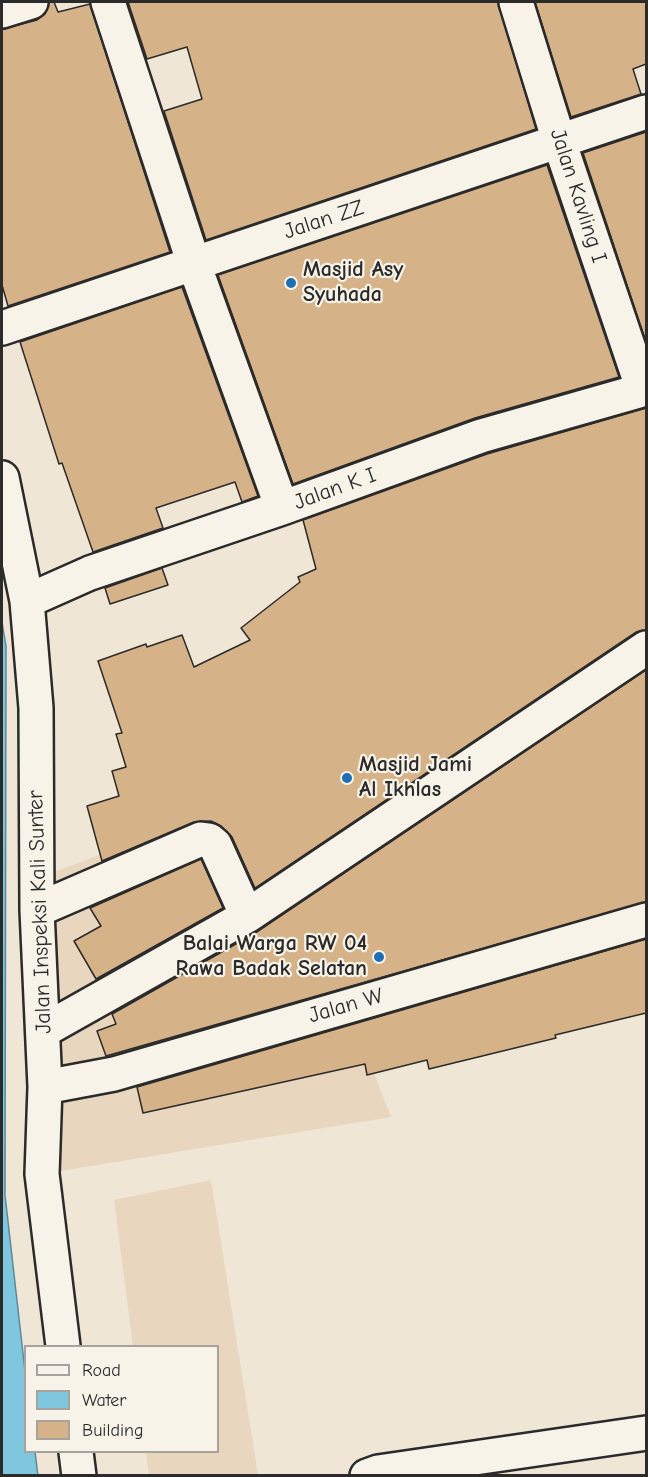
<!DOCTYPE html>
<style>
body{margin:0}
#map{position:relative;width:648px;height:1477px;overflow:hidden;background:#f0e6d5;font-family:"Comic Neue",sans-serif}
canvas{display:block}
.frame{position:absolute;inset:0;border:3px solid #2b2b2b;pointer-events:none}
.legend{position:absolute;left:24px;top:1345px;width:195px;height:108px;box-sizing:border-box;background:#f7f3e8;border:2px solid #a5a39c;margin:0;padding:8px 10px;list-style:none;font-size:18px;color:#2b2b2b}
.legend li{display:flex;align-items:center;gap:12px;height:30px}
.legend b{width:30px;border:2px solid #a5a39c}
</style>
<div id="map">
<canvas width="648" height="1477"></canvas>
<div class="frame"></div>
<ul class="legend">
<li><b style="height:8px;background:#f7f3e8"></b>Road</li>
<li><b style="height:16px;background:#7fc7df"></b>Water</li>
<li><b style="height:16px;background:#d6b288"></b>Building</li>
</ul>
</div>
<script>
const ctx = document.querySelector('canvas').getContext('2d');
ctx.lineJoin = 'round';
function fillPath(path, color) { ctx.fillStyle = color; ctx.fill(path, 'evenodd'); }
const poly = rows => new Path2D(rows.map(r => 'M' + r).join(''));
function stroke(path, color, width, dash) { ctx.strokeStyle = color; ctx.lineWidth = width; ctx.lineCap = dash ? 'butt' : 'round'; ctx.setLineDash(dash || []); ctx.stroke(path); }
function drawText(font, color, halo, rows, align = 'center') {
  ctx.font = font + ' "Comic Neue",sans-serif'; ctx.lineWidth = 4.5; ctx.setLineDash([]); ctx.textBaseline = 'middle'; ctx.strokeStyle = halo; ctx.fillStyle = color; for (const [text, x, y, turn = 0] of rows) {
    ctx.save(); ctx.translate(x, y); ctx.rotate((+turn || 0) * Math.PI / 180); ctx.textAlign = isNaN(turn) ? turn : align; if (halo) ctx.strokeText(text, 0, 0); ctx.fillText(text, 0, 0); ctx.restore();
  }
}
fillPath(poly([
 [265,792,391,1117,42,1174,36,879],
 [211,1180,258,1475,149,1475,146,1452,218,1452,218,1346,133,1346,114,1200]
]), '#e8d6be');
const water = poly([
 [2,622,6,646,5,1195,25,1371,26,1452,35,1452,38,1476,2,1475,2,622]
]);
fillPath(water, '#7fc7df');
stroke(water, '#5d8997', 1.5);
const building = poly([
 [49,2,54,2,58,12,90,4,170,252,8,306,2,285,2,29,37,20,45,14,49,2],
 [128,2,498,2,536,129,206,240,164,111,202,99,187,47,147,59,128,2],
 [535,2,646,2,646,64,633,69,641,94,571,117,535,2],
 [646,132,646,342,583,153,646,132],
 [547,165,619,377,475,418,293,484,218,275,547,165],
 [182,287,258,496,242,502,235,482,156,508,163,528,93,552,62,463,59,464,20,342,182,287],
 [646,408,646,630,636,632,255,888,232,837,221,826,211,821,194,822,102,861,87,806,119,796,112,771,126,767,116,734,122,733,98,661,146,644,147,647,182,635,194,667,250,640,241,628,300,582,298,577,316,569,303,520,487,454,646,408],
 [162,568,168,585,110,604,105,588,162,568],
 [646,670,646,902,106,1056,97,1031,116,1024,112,1014,257,932,646,670],
 [201,859,223,908,96,979,74,941,101,926,90,908,201,859],
 [646,939,646,1013,555,1035,556,1038,429,1069,427,1060,367,1075,365,1064,143,1113,137,1087,646,939]
]);
fillPath(building, '#d6b288');
stroke(building, '#2b2b2b', 1.5);
const minor = poly([
 [108,2,194,264,282,508],
 [516,2,559,141,643,390],
 [2,11,31,2],
 [2,328,646,112],
 [2,478,27,601,36,708,37,910,45,1087,42,1174,63,1346],
 [27,601,90,573,282,508,481,436,646,389],
 [37,910,201,839,209,840,215,845,247,916],
 [43,1031,247,916,646,648],
 [45,1087,114,1074,646,920],
 [76,1452,79,1476],
 [367,1476,378,1472,646,1433]
]);
stroke(minor, '#2b2b2b', 38);
stroke(minor, '#f7f3e8', 33);
for (const [x, y, r, color] of [
 [291,283,6,"#1f6fb2"],
 [347,778,6,"#1f6fb2"],
 [379,957,6,"#1f6fb2"]
]) { const dot = new Path2D(); dot.arc(x, y, r, 0, 2 * Math.PI); ctx.fillStyle = color; ctx.fill(dot); stroke(dot, '#f7f3e8', 2); }
drawText('22px', '#2b2b2b', '#f7f3e8', [
 ["Jalan Kavling I",578,196,72],
 ["Jalan ZZ",324,220,-18],
 ["Jalan K I",335,489,-20],
 ["Jalan Inspeksi Kali Sunter",40,912,-92],
 ["Jalan W",346,1006,-16]
]);
drawText('bold 22px', '#2b2b2b', '#f7f3e8', [
 ["Masjid Asy",303,270],
 ["Syuhada",303,295],
 ["Masjid Jami",359,765],
 ["Al Ikhlas",359,790],
 ["Balai Warga RW 04",367,944,"right"],
 ["Rawa Badak Selatan",367,969,"right"]
], 'left');
</script>
